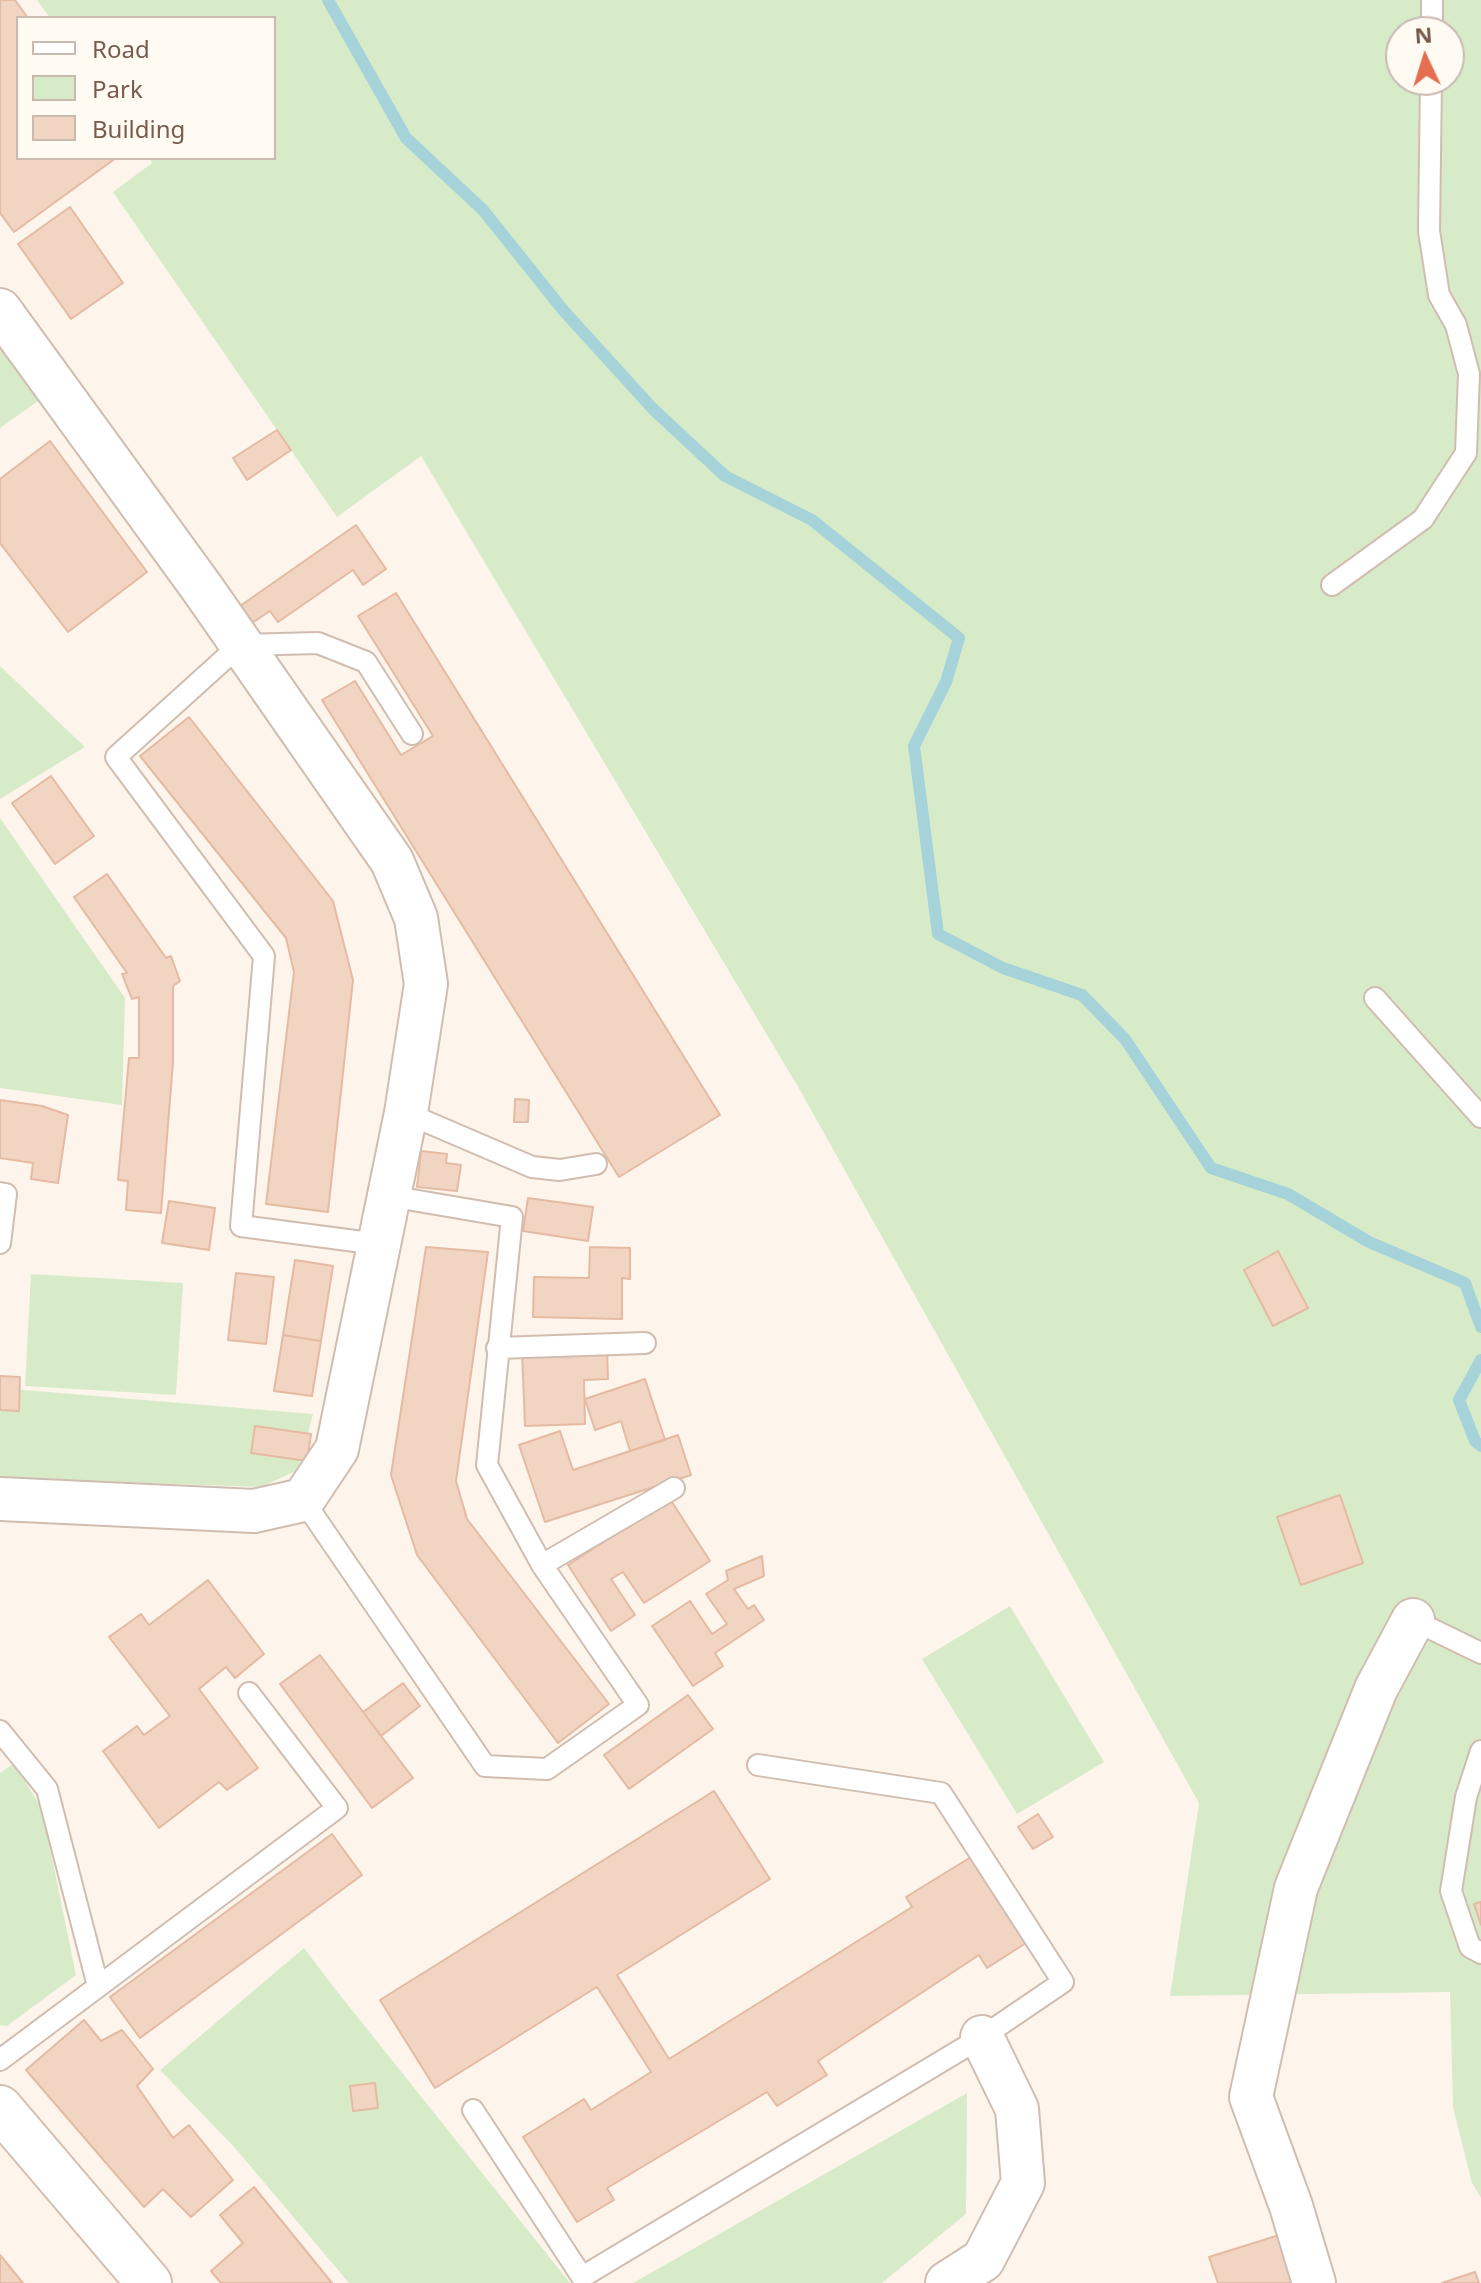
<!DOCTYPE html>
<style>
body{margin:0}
#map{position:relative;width:1481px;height:2283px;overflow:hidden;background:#fdf5eb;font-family:"Noto Sans",sans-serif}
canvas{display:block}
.legend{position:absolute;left:16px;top:16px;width:260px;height:144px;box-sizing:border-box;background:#fffaf2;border:2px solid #c9bab0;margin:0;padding:10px 14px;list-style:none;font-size:24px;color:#795b4d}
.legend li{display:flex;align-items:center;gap:16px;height:40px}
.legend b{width:40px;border:2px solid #c9bab0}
.north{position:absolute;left:1385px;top:16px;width:80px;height:80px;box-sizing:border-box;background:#fffaf2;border:2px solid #c9bab0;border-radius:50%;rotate:356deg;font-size:22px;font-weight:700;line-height:32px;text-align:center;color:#795b4d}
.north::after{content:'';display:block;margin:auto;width:28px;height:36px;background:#e56e52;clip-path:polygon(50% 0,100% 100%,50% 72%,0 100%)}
</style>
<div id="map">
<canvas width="1481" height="2283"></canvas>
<ul class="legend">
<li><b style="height:10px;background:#fff"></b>Road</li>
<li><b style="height:22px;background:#d8ebc9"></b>Park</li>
<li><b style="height:22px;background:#f2d4c3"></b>Building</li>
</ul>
<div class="north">N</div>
</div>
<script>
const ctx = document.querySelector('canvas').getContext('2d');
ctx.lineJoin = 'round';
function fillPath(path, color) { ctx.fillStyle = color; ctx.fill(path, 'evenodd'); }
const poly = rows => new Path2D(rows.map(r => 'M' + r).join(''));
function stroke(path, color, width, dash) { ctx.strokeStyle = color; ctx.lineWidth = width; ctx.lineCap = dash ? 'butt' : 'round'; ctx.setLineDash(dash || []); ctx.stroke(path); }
fillPath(poly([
 [37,0,1481,0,1481,2198,1472,2183,1453,2107,1450,1992,1170,1996,1199,1803,797,1085,421,456,337,517,113,192,152,163,149,158,274,158,274,18,50,18],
 [1401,32,1449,32,1449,80,1401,80],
 [0,339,44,397,0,428],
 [0,666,85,747,0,799],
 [0,818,125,998,122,1105,0,1088],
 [31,1274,183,1283,176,1395,25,1386],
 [0,1388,313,1414,298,1470,261,1487,0,1478],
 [1010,1606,1104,1762,1017,1814,922,1659],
 [14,1763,42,1809,76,1975,7,2026,0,2025,0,1773],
 [304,1948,332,1985,570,2283,349,2283,235,2148,160,2070],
 [967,2093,966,2214,882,2283,633,2283]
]), '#d8ebc9');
stroke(poly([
 [328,0,406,138,483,210,563,310,653,409,725,476,812,520,959,638,946,682,914,746,938,934,1003,968,1082,995,1125,1039,1211,1168,1288,1194,1369,1242,1465,1283,1481,1327],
 [1481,1360,1459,1400,1475,1441,1481,1446]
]), '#a5d3d9', 12);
const building = poly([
 [0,0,15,0,28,18,18,18,18,158,116,158,14,232,0,213,0,0],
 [70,207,123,283,71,319,18,244,70,207],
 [277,430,291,450,247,480,233,458,277,430],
 [50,441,147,572,68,632,0,543,0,479,50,441],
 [356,525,386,569,363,585,353,570,278,622,270,611,252,623,240,606,356,525],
 [396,593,720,1115,619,1177,322,700,355,681,401,755,433,736,358,616,396,593],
 [189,717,333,901,353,980,328,1212,266,1204,294,972,286,938,140,756,189,717],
 [51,776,94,836,55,864,12,803,51,776],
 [107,874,166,958,171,956,180,981,173,986,173,1062,161,1213,126,1210,128,1181,118,1180,129,1058,139,1058,139,997,132,999,122,974,127,973,74,897,107,874],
 [515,1099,529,1100,528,1122,514,1122,515,1099],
 [0,1100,42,1106,68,1115,58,1183,31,1179,33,1163,0,1158,0,1100],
 [421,1151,447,1154,446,1163,461,1165,457,1191,417,1187,421,1151],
 [528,1198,593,1207,588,1241,523,1231,528,1198],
 [169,1201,215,1208,209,1250,162,1243,169,1201],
 [426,1247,488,1252,456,1481,467,1519,609,1704,558,1743,417,1555,391,1475,426,1247],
 [590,1247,630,1248,630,1279,622,1278,622,1319,533,1317,534,1277,589,1278,590,1247],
 [1278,1251,1308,1308,1273,1326,1244,1270,1278,1251],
 [295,1260,333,1266,321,1341,283,1335,295,1260],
 [236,1273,274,1277,266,1344,228,1340,236,1273],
 [283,1335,321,1341,312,1396,274,1391,283,1335],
 [607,1349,608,1379,584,1380,585,1424,525,1426,522,1351,607,1349],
 [0,1376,20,1377,19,1411,0,1410,0,1376],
 [645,1379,665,1440,630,1451,621,1421,595,1430,585,1399,645,1379],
 [255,1426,311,1434,307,1461,251,1453,255,1426],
 [560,1431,573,1470,678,1435,691,1475,545,1522,519,1445,560,1431],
 [1340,1495,1363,1563,1301,1585,1277,1517,1340,1495],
 [670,1499,710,1561,644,1603,623,1572,611,1579,635,1615,611,1631,568,1565,670,1499],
 [762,1556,764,1576,734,1589,748,1609,754,1605,764,1620,715,1653,723,1666,693,1686,652,1626,690,1601,712,1634,727,1624,706,1594,728,1580,726,1571,762,1556],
 [208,1580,264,1654,235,1678,226,1667,199,1689,258,1768,227,1790,219,1782,159,1828,103,1751,137,1726,144,1735,170,1716,109,1637,141,1614,149,1625,208,1580],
 [320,1655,413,1778,372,1808,280,1684,320,1655],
 [403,1683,420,1706,381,1736,363,1712,403,1683],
 [688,1695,713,1729,629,1789,604,1755,688,1695],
 [714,1791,770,1879,617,1975,669,2059,912,1907,906,1897,971,1857,1026,1943,987,1968,979,1955,818,2061,827,2075,777,2106,767,2092,607,2188,614,2200,577,2222,523,2137,584,2099,591,2110,651,2072,597,1987,435,2088,380,2000,714,1791],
 [1038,1814,1053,1837,1033,1849,1018,1827,1038,1814],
 [332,1834,362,1875,140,2038,110,1997,332,1834],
 [1481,1902,1481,1925,1474,1904,1481,1902],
 [84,2020,101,2041,122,2030,153,2069,137,2086,173,2138,189,2125,233,2180,191,2217,163,2189,144,2207,26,2070,84,2020],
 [375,2083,378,2108,353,2111,350,2086,375,2083],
 [254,2187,332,2283,221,2283,211,2271,243,2243,220,2215,254,2187],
 [1289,2232,1306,2283,1218,2283,1209,2257,1289,2232],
 [0,2255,23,2283,0,2283,0,2255],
 [1475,2272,1479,2283,1442,2283,1475,2272]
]);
fillPath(building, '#f2d4c3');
stroke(building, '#e5baa3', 2);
const lane = poly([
 [1432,32,1432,0],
 [1332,585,1423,519,1466,453,1469,374,1456,325,1439,295,1429,231,1431,80],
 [1375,998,1481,1117],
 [406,1113,532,1167,560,1170,596,1164],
 [0,1193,6,1194,0,1243],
 [378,1244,241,1226,264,956,116,757,240,645,318,643,366,662,412,734],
 [497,1348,645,1343],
 [303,1500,485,1766,547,1769,638,1705,542,1565,487,1465,512,1217,389,1196],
 [542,1565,674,1488],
 [1413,1620,1481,1653],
 [0,1731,47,1789,98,1986],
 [1481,1751,1466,1797,1451,1891,1470,1947,1481,1953],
 [0,2060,337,1808,249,1693],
 [473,2110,582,2277,982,2037,1063,1982,941,1793,758,1765]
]);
const street = poly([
 [0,310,202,588,392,861,416,918,426,984,406,1113,337,1449,303,1500,254,1511,0,1499],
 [947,2283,983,2260,1023,2183,1017,2109,982,2037],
 [1314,2283,1291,2206,1251,2097,1296,1888,1376,1689,1413,1620]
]);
const secondary = poly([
 [0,2108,149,2283]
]);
stroke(lane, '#d0bdb0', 24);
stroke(street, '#d0bdb0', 46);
stroke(secondary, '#d5bfb0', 48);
stroke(lane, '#fff', 20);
stroke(street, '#fff', 42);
stroke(secondary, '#fff', 44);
</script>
